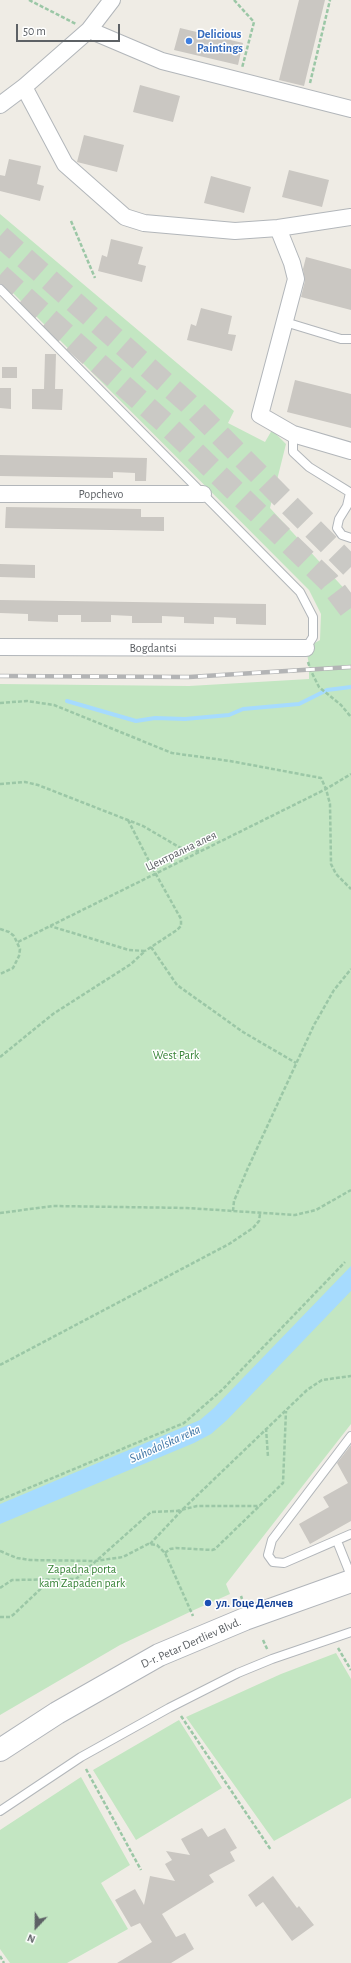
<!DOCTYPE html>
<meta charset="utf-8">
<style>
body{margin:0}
#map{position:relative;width:351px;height:1963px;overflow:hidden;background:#efece5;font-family:"Alegreya Sans",sans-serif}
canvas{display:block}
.north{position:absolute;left:16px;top:1907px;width:40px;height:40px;-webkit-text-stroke:3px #fff;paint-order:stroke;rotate:202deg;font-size:11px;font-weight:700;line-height:16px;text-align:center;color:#5d6165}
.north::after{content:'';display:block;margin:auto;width:14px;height:18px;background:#5d6165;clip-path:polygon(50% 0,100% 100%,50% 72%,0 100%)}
.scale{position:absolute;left:16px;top:24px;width:104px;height:18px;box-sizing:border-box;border:2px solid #5d6165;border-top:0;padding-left:5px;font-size:12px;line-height:14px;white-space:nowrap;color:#5d6165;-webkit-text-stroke:3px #fff;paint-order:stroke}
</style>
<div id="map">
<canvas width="351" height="1963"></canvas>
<div class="north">N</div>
<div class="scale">50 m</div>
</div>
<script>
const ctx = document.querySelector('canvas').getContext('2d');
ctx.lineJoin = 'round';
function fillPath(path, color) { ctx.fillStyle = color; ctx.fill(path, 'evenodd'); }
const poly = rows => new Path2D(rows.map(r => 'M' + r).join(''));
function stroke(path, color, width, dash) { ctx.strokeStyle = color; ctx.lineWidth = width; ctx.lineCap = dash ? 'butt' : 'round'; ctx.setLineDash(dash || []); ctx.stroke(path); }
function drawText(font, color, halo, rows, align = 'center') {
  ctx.font = font + ' "Alegreya Sans",sans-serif'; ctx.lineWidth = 3; ctx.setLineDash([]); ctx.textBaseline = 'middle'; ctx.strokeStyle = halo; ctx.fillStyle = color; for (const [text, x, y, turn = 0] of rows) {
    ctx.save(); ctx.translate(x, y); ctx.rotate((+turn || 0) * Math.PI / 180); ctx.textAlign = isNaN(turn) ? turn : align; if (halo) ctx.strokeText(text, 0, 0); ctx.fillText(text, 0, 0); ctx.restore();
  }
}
fillPath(poly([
 [0,214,234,411,228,423,265,442,272,430,286,444,270,508,351,596,351,1424,226,1584,230,1594,194,1610,120,1645,0,1715,0,684,189,686,309,679,309,665,306,648,320,640,321,614,309,590,0,280],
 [336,1653,351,1679,351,1798,274,1841,186,1717,281,1674],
 [179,1720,222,1788,136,1840,93,1770],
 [81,1777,130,1865,101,1883,128,1929,67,1963,10,1963,0,1949,0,1830]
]), '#c3e6c2');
fillPath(poly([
 [351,1266,351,1291,227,1420,211,1434,194,1443,0,1524,0,1504,200,1420,214,1408]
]), '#a6dbfe');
stroke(poly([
 [67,701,136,721,155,718,185,719,229,715,243,709,299,704,327,690,351,687]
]), '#a6dbfe', 4);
fillPath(poly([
 [299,0,325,0,304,86,279,80],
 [180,28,243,43,238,65,174,50],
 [140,85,180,96,173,122,133,112],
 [84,135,124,145,117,172,77,162],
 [9,159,41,166,37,184,44,186,40,201,0,191,0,175,5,176],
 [289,170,329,180,322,207,282,197],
 [211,176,251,187,244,213,204,203],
 [111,239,143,247,138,264,146,266,142,282,98,271,102,255,107,257],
 [306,257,351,269,351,310,301,297,305,281,303,269],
 [201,308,232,316,228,334,236,335,232,351,187,340,191,324,196,326],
 [45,354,56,354,55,389,63,389,62,410,32,409,32,389,44,389],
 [2,367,17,367,17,378,2,378],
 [295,380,351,394,351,428,287,412],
 [0,388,11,388,11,409,0,408],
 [0,455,147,458,146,481,135,481,135,473,113,472,113,478,0,476],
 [6,507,141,509,141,517,164,517,164,531,5,528],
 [0,564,35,565,35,578,0,577],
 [0,600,266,604,266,625,236,624,236,618,214,617,214,624,184,623,184,617,162,616,162,623,132,623,132,616,111,615,111,622,81,622,81,615,58,615,58,622,28,621,28,614,0,613],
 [351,1445,351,1521,310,1544,299,1524,329,1507,323,1497,348,1483,337,1463],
 [202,1828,208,1837,225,1828,237,1848,230,1852,235,1861,209,1875,214,1882,162,1914,176,1937,185,1933,194,1949,171,1963,117,1963,152,1942,140,1923,131,1927,115,1900,135,1889,144,1905,150,1876,175,1881,165,1864,172,1860,166,1851,190,1855,181,1839],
 [273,1876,297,1908,299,1906,314,1925,292,1941,263,1902,256,1907,248,1895]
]), '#cac7c2');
stroke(poly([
 [0,236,188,403,351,567],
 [0,275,164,422,329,582,351,611]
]), '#cac9c5', 22, [22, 11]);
const lane = poly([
 [0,289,300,592,313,617,313,637,306,648],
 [285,322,341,339,351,339],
 [293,434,293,452,309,467,351,493],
 [350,493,347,506,339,519,337,528,342,535,351,538],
 [351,1436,272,1540,268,1555,273,1562,284,1563,351,1534],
 [337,1541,351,1576],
 [0,1811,81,1757,169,1708,238,1673,272,1659,351,1632]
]);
const street = poly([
 [89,30,162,61,351,109],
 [24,87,65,164,125,217,144,223,235,231,278,228,351,217],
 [0,105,24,87,89,30,112,0],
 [278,228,292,263,296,279,260,415,293,434,351,451],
 [0,494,203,494],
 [0,647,306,648]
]);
const secondary = poly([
 [0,1750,57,1713,159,1655,245,1619,351,1581]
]);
stroke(lane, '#b2b6ba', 10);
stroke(street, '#b2b6ba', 18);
stroke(secondary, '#b1b5ba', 24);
stroke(poly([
 [29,0,76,24],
 [234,0,254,22,242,68],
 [310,83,330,0],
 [71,221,95,278],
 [308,662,311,671,319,687,341,705,351,717],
 [0,703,27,701,54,705,172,753,230,761,321,778,326,789,330,804,331,864,336,874,351,889],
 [0,784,25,782,38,785,143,826,179,847,187,850,199,851],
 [128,820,152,867,181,919,181,926,177,930,145,951],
 [0,929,9,932,14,936,20,949,19,956,13,968,0,974],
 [18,942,326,789,351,774],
 [151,947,177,985,243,1032,296,1063],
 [0,1057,53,1014,131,964,145,951,129,950,50,926],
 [233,1211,234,1201,247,1170,314,1025,334,990,351,969],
 [0,1213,53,1206,187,1208,295,1215,316,1210,351,1190],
 [0,1365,229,1244,253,1228,259,1221,260,1214],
 [266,1428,268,1457],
 [0,1500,184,1423,222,1390,345,1262],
 [150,1544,183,1509,307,1390,322,1380,351,1376],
 [0,1551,17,1558,30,1560,95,1561,123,1557,148,1544,157,1545,165,1553,193,1616],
 [165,1553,170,1549,176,1548,212,1550,215,1549,283,1483,286,1411],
 [0,1588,12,1580,76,1579,151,1512,177,1511,197,1506,260,1506],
 [241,1596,242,1599],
 [0,1617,10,1617,13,1615,50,1580],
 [263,1640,268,1651],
 [338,1648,351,1670],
 [181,1716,271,1850],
 [86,1769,141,1870],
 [0,1956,4,1963]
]), '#9bc7a6', 2.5, [4, 2]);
stroke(lane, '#fff', 8);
stroke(street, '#fff', 16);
stroke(secondary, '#fff', 22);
const rail = poly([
 [0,676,189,677,351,667]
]);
stroke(rail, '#b3b4b5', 4.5);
stroke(rail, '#fff', 3, [9]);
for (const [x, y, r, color] of [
 [189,41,4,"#3f7fe0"],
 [208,1603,4,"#1a4fb4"]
]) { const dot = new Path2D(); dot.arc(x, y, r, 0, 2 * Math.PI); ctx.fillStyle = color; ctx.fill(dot); stroke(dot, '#fff', 1.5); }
drawText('bold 12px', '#366cbe', '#fff', [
 ["Delicious",197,34],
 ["Paintings",197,48]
], 'left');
drawText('12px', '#5d6165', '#fff', [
 ["Popchevo",101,494],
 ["Bogdantsi",153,648],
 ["Централна алея",181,851,-26],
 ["D-r. Petar Dertliev Blvd.",191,1643,-24]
]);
drawText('12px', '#368336', '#fff', [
 ["West Park",176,1055],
 ["Zapadna porta",82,1569],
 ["kam Zapaden park",82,1583]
]);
drawText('bold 12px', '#164399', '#fff', [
 ["ул. Гоце Делчев",216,1603]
], 'left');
drawText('italic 13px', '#4077a7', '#fff', [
 ["Suhodolska reka",165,1444,-24]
]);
</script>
